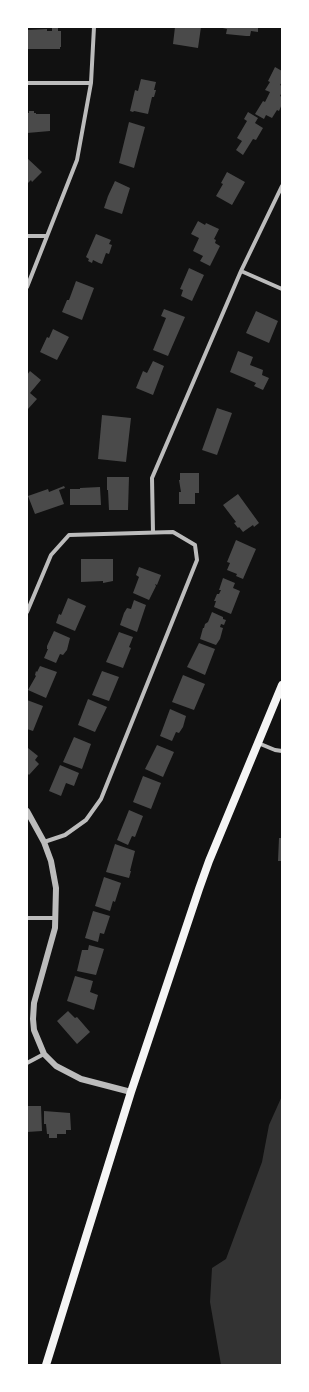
<!DOCTYPE html>
<style>
body{margin:0}
#map{position:relative;width:309px;height:1392px;overflow:hidden;background:#111;font-family:"Space Grotesk",sans-serif}
canvas{display:block}
.frame{position:absolute;inset:0;border:28px solid #fff;pointer-events:none}
</style>
<div id="map">
<canvas width="309" height="1392"></canvas>
<div class="frame"></div>
</div>
<script>
const ctx = document.querySelector('canvas').getContext('2d');
ctx.lineJoin = 'round';
function fillPath(path, color) { ctx.fillStyle = color; ctx.fill(path, 'evenodd'); }
const poly = rows => new Path2D(rows.map(r => 'M' + r).join(''));
function stroke(path, color, width, dash) { ctx.strokeStyle = color; ctx.lineWidth = width; ctx.lineCap = dash ? 'butt' : 'round'; ctx.setLineDash(dash || []); ctx.stroke(path); }
fillPath(poly([
 [282,1096,282,1365,221,1365,210,1302,212,1268,226,1259,262,1162,269,1125]
]), '#333');
fillPath(poly([
 [52,27,58,27,58,31,61,31,61,47,60,47,60,49,27,49,27,30,47,29,47,31,52,31],
 [175,27,201,27,198,48,173,44],
 [218,27,258,27,258,32,251,31,250,36,246,36,226,34,227,29],
 [275,67,282,71,282,82,280,85,282,86,282,92,280,96,282,97,282,104,279,111,277,110,272,118,266,115,264,119,255,114,263,101,265,102,270,92,265,90,270,82,268,81],
 [141,79,156,82,154,90,156,90,154,97,152,97,148,114,134,111,133,112,130,111,135,90,138,91],
 [29,111,34,111,34,113,36,113,36,114,50,114,50,131,27,133,27,113,29,113],
 [248,112,258,118,255,123,263,128,256,140,253,139,243,155,236,150,242,141,237,138,247,121,244,119],
 [129,122,145,127,134,168,119,163],
 [27,158,42,172,32,182,31,180,27,184],
 [227,172,245,182,232,205,216,196,223,184,221,183],
 [115,181,130,188,122,214,104,208,108,196],
 [198,221,205,225,206,223,219,229,214,239,216,240,215,243,220,246,210,266,200,261,203,256,193,251,199,238,191,234],
 [96,234,111,240,109,244,112,245,109,254,106,253,102,264,99,263,93,260,92,263,88,261,89,259,86,257],
 [189,268,204,275,192,301,181,296,183,290,180,289],
 [76,281,94,288,82,320,62,312,67,300,69,300],
 [164,309,185,317,168,356,153,350,166,318,161,316],
 [256,311,278,321,269,343,246,333],
 [53,329,69,337,57,360,40,352,47,337,49,338],
 [238,351,253,357,250,365,263,370,262,375,269,378,263,390,254,386,256,383,230,372],
 [153,361,164,366,153,395,136,388,143,371,147,373],
 [30,371,41,380,30,393,37,399,28,409,27,408,27,375],
 [217,408,232,413,217,455,202,450],
 [102,415,131,418,126,462,98,459],
 [180,473,199,473,199,493,195,493,195,504,179,504,179,492,181,492,179,480,180,480],
 [107,477,129,477,128,510,109,510,108,490,107,490],
 [64,486,65,488,59,490,64,504,35,514,28,496,48,489,49,492],
 [100,487,101,505,70,505,70,489,80,489,80,488],
 [238,494,259,523,254,527,253,525,243,532,239,527,238,528,234,523,236,522,223,505],
 [236,540,256,549,243,579,236,576,237,574,227,570,230,563,227,562],
 [81,559,113,559,113,581,103,583,103,581,81,582],
 [139,567,161,575,157,585,155,584,156,586,149,600,133,593,139,577,136,575],
 [223,578,235,583,233,588,240,591,231,614,214,607,216,601,214,601,217,594,219,594,221,590,219,590],
 [68,598,86,606,75,631,56,623,59,614,61,615],
 [134,600,146,605,137,632,120,625,124,613,127,608,131,609],
 [212,612,223,617,223,619,226,620,224,625,221,624,220,627,223,628,220,639,216,645,200,639,203,628,204,628,205,624,208,622],
 [54,631,70,638,67,650,63,655,60,654,56,663,44,658,48,649,47,649,47,646],
 [119,632,133,637,129,647,131,648,123,668,106,662],
 [199,643,215,649,205,675,187,667],
 [40,666,57,672,46,698,28,690,36,676,35,675,36,671,37,672],
 [102,671,119,677,109,701,92,695],
 [183,675,205,684,194,710,172,702],
 [88,699,107,707,95,732,78,725],
 [27,700,43,706,33,731,27,729],
 [170,709,186,716,183,727,179,733,176,732,172,741,160,736],
 [74,737,91,744,82,769,63,762],
 [157,745,174,752,163,777,145,769],
 [28,748,38,756,35,760,39,764,29,775,27,773,27,749],
 [60,765,79,773,74,786,66,783,61,796,49,791],
 [143,776,161,783,151,809,133,802],
 [129,810,143,816,135,837,132,836,128,845,117,840],
 [279,838,282,838,282,861,278,861],
 [115,844,135,851,130,871,131,871,129,878,106,872],
 [104,877,121,883,115,902,113,901,110,911,95,906],
 [93,911,110,916,104,934,100,933,98,942,85,938],
 [89,945,104,949,96,975,77,971,82,950,88,950],
 [75,976,93,981,90,992,98,995,94,1010,67,1001],
 [68,1011,75,1018,77,1017,90,1032,77,1044,57,1021],
 [27,1106,41,1106,42,1131,27,1132],
 [44,1111,70,1113,71,1130,66,1130,66,1134,57,1134,57,1138,49,1138,49,1134,47,1134,46,1124,44,1124]
]), '#4a4a4a');
stroke(poly([
 [27,83,91,83],
 [27,236,47,236],
 [241,271,282,289],
 [27,287,77,160,91,83,94,27],
 [153,532,152,478,241,271,282,186],
 [27,612,51,555,69,535,173,532,195,545,197,560,101,799,86,820,65,835,44,842],
 [258,743,275,750,282,751],
 [27,918,56,918],
 [27,1063,44,1054]
]), '#bcbcbc', 4);
stroke(poly([
 [27,811,44,842,51,861,56,888,55,928,34,1003,33,1019,34,1030,44,1054,56,1066,81,1079,131,1092]
]), '#bcbcbc', 6);
stroke(poly([
 [46,1365,131,1092,199,889,209,861,282,685]
]), '#f5f5f5', 8);
</script>
